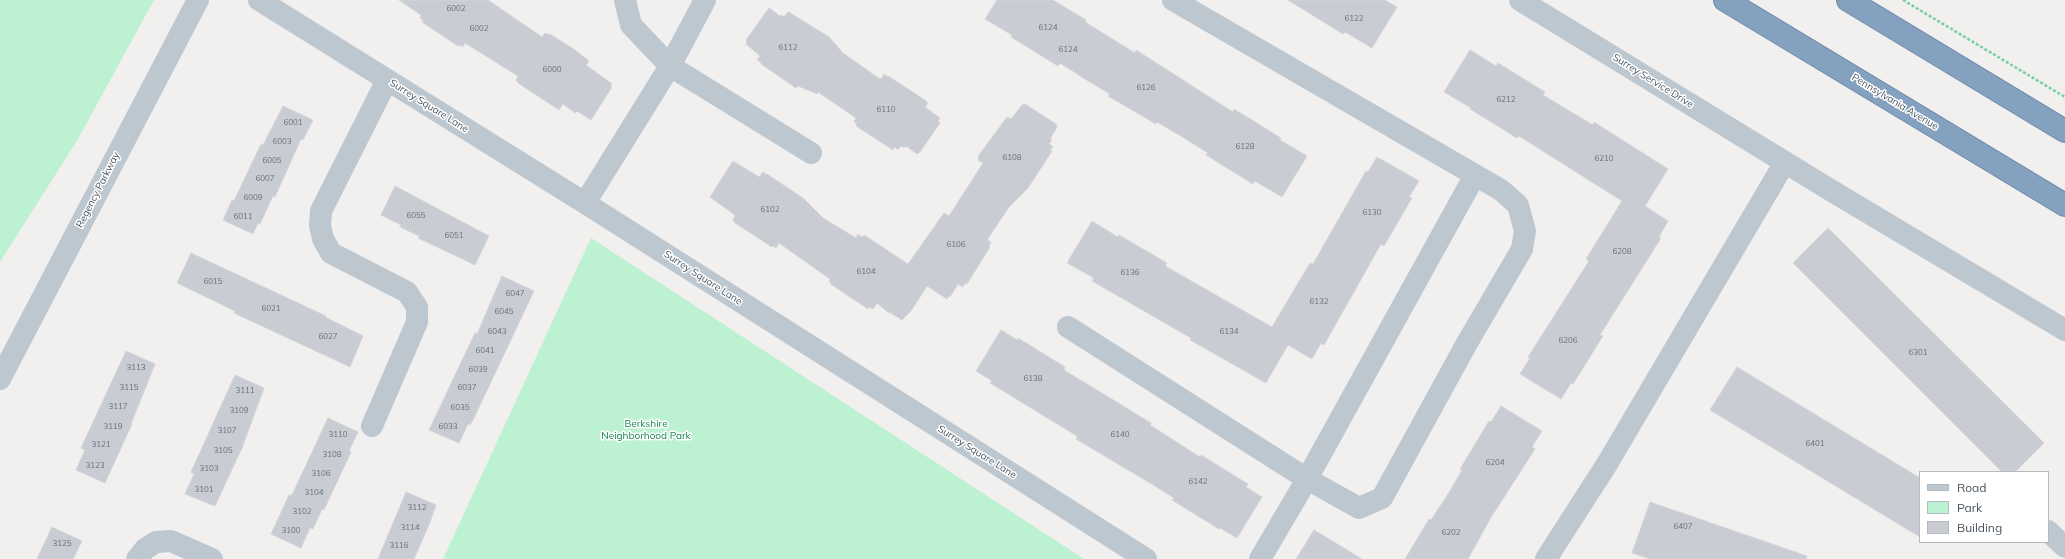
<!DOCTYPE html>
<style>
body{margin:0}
#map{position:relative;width:2065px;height:559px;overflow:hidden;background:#f2efef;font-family:Mulish,sans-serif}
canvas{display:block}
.legend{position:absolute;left:1919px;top:471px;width:130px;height:72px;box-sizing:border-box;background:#fff;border:1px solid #b5babf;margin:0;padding:5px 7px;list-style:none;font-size:12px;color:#47535e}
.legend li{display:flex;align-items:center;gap:8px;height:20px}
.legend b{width:20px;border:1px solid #b5babf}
</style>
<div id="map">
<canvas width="2065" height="559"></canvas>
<ul class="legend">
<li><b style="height:5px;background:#bdc7cf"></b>Road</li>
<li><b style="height:11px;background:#bcf1d1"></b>Park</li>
<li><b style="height:11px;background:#c9ccd2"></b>Building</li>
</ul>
</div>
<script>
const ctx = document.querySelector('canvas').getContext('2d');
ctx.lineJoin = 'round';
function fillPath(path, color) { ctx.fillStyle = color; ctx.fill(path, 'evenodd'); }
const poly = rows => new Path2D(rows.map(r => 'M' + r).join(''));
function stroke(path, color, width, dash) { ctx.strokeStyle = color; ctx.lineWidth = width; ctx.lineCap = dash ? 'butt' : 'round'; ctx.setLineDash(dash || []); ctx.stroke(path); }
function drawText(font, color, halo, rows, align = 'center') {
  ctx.font = font + ' Mulish,sans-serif'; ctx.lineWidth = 3; ctx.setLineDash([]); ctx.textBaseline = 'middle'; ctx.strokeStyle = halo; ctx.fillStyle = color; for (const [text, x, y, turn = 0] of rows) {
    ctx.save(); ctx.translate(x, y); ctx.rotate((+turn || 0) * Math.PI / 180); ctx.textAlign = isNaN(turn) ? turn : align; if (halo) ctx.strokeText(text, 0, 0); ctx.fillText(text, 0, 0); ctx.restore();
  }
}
fillPath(poly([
 [0,0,154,0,78,139,0,262],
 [591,238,1084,559,443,559]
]), '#bcf1d1');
const building = poly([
 [399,0,488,0,542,37,545,33,549,35,550,34,575,50,589,61,586,65,612,84,610,86,612,87,591,120,577,111,575,113,563,104,559,110,518,83,516,80,518,76,465,43,463,47,460,45,458,46,422,22,423,20,420,18,421,15,399,0],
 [997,0,1053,0,1086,20,1085,22,1135,53,1136,50,1233,112,1234,109,1281,138,1280,140,1307,156,1282,197,1255,181,1253,184,1206,155,1208,153,1184,138,1157,122,1156,124,1108,96,1110,94,1085,79,1060,63,1058,66,1011,37,1012,35,985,19,997,0],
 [1288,0,1385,0,1397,7,1372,48,1345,32,1343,34,1288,0],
 [769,8,780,16,781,15,784,17,788,12,792,14,829,37,843,53,877,77,881,79,884,74,888,77,888,76,925,100,928,103,925,107,940,118,938,121,940,123,920,152,917,154,906,146,904,148,901,146,898,150,895,147,893,150,856,126,857,124,854,122,856,118,818,92,817,94,798,86,796,88,761,64,761,62,757,60,760,56,746,44,747,41,746,40,769,8],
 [1470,50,1496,66,1498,63,1545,92,1543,95,1593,125,1594,122,1668,169,1645,206,1668,221,1659,237,1661,238,1600,335,1603,336,1573,384,1571,383,1561,399,1520,374,1530,358,1528,357,1589,261,1586,259,1622,201,1519,136,1517,138,1470,109,1471,108,1444,92,1470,50],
 [1025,104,1056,124,1057,127,1050,139,1052,140,1049,144,1053,147,1050,150,1052,151,1028,188,1009,207,987,240,991,242,989,246,990,247,967,284,965,283,963,287,958,284,950,297,949,296,947,299,927,286,911,311,902,320,889,312,889,313,877,303,873,309,869,307,868,309,832,285,829,281,830,279,779,243,776,248,773,246,772,247,735,223,733,220,735,215,710,197,733,161,759,177,763,172,767,175,767,174,803,198,823,218,856,238,858,234,862,237,864,235,908,264,944,213,949,216,958,202,983,163,978,160,979,155,1007,117,1011,119,1022,105,1025,104],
 [283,106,313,120,303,140,301,139,275,197,273,196,260,224,258,223,253,234,223,220,232,200,234,201,261,144,263,145,283,106],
 [1377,157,1419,181,1409,197,1412,198,1384,246,1381,244,1324,345,1321,343,1312,359,1288,345,1266,383,1190,340,1191,338,1092,281,1094,278,1067,263,1092,221,1118,237,1119,235,1167,263,1165,266,1272,327,1310,263,1313,264,1366,171,1368,172,1377,157],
 [395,186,489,236,475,265,418,238,419,236,400,227,401,225,381,215,395,186],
 [1828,228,2044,443,2015,472,2002,472,1793,263,1828,228],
 [191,253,326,316,325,317,363,336,350,367,234,313,235,311,177,283,191,253],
 [502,276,534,291,474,418,470,425,468,424,459,443,429,430,475,333,477,334,502,276],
 [1001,330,1017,340,1018,338,1065,367,1064,370,1151,423,1150,425,1200,457,1201,455,1248,484,1246,487,1262,497,1237,538,1220,528,1219,529,1172,500,1174,498,1150,483,1076,439,1077,436,990,383,992,381,976,371,1001,330],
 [126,351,155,364,131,424,132,424,105,483,76,470,85,450,81,448,126,351],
 [1737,367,1920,478,1920,537,1710,410,1737,367],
 [235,375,264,388,242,448,215,506,185,494,194,474,191,472,235,375],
 [1501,406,1542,431,1532,447,1535,449,1490,519,1468,559,1405,559,1429,519,1431,520,1448,494,1462,470,1460,469,1489,421,1491,422,1501,406],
 [328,418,358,432,349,451,351,452,324,510,322,509,313,529,310,528,301,548,271,534,289,495,292,495,328,418],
 [406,492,436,505,429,525,414,559,378,559,406,492],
 [1650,502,1807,556,1806,559,1650,559,1632,553,1650,502],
 [52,527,82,541,73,559,37,559,52,527],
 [1314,530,1362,559,1296,559,1314,530]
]);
fillPath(building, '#c9ccd2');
stroke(building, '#d3d5db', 1);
const highway = poly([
 [1725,0,2065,205],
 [1848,0,2065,131]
]);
stroke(highway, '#708cac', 24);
stroke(poly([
 [1903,0,2065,97]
]), '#73d1a3', 2.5, [3, 2]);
stroke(poly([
 [259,0,585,203,1146,559],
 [625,0,631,25,670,66,811,153],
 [1520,0,1832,191,2065,330],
 [585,203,670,66,705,0],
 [1068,327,1307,479,1359,508,1382,498,1467,343,1522,249,1525,231,1518,205,1501,190,1173,0],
 [0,379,198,0],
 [372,426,417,322,417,307,407,292,331,253,323,239,320,225,321,211,387,80],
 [2048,531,2065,547],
 [137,559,145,549,156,542,171,541,212,559],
 [1260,559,1307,479,1475,175],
 [1546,559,1607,464,1785,162]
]), '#bdc7cf', 22);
stroke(highway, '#85a1c0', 22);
drawText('8px', '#68717b', null, [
 ["6002",456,9],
 ["6122",1354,19],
 ["6124",1048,28],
 ["6002",479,29],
 ["6112",788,48],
 ["6124",1068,50],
 ["6000",552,70],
 ["6126",1146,88],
 ["6212",1506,100],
 ["6110",886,110],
 ["6001",293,123],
 ["6003",282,142],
 ["6128",1245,147],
 ["6108",1012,158],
 ["6210",1604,159],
 ["6005",272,161],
 ["6007",265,179],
 ["6009",253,198],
 ["6102",770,210],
 ["6130",1372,213],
 ["6055",416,216],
 ["6011",243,217],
 ["6051",454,236],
 ["6106",956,245],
 ["6208",1622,252],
 ["6104",866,272],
 ["6136",1130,273],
 ["6015",213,282],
 ["6047",515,294],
 ["6132",1319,302],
 ["6021",271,309],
 ["6045",504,312],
 ["6043",497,332],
 ["6134",1229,332],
 ["6027",328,337],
 ["6206",1568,341],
 ["6041",485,351],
 ["6301",1918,353],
 ["3113",136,368],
 ["6039",478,370],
 ["6138",1033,379],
 ["3115",129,388],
 ["6037",467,388],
 ["3111",245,391],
 ["3117",118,407],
 ["6035",460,408],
 ["3109",239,411],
 ["3119",113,427],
 ["6033",448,427],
 ["3107",227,431],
 ["3110",338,435],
 ["6140",1120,435],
 ["6401",1815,444],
 ["3121",101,445],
 ["3105",223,451],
 ["3108",332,455],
 ["6204",1495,463],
 ["3123",95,466],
 ["3103",209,469],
 ["3106",321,474],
 ["6142",1198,482],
 ["3101",204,490],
 ["3104",314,493],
 ["3112",417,508],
 ["3102",302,512],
 ["6407",1683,527],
 ["3114",410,528],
 ["3100",291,531],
 ["6202",1451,533],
 ["3125",62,544],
 ["3116",399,546]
]);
drawText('10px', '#47535e', '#fff', [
 ["Surrey Service Drive",1653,81,32],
 ["Pennsylvania Avenue",1895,102,31],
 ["Surrey Square Lane",429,106,32],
 ["Regency Parkway",98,190,-63],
 ["Surrey Square Lane",703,278,33],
 ["Surrey Square Lane",977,452,32]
]);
drawText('10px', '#13834c', '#fff', [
 ["Berkshire",646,424],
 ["Neighborhood Park",646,436]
]);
</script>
